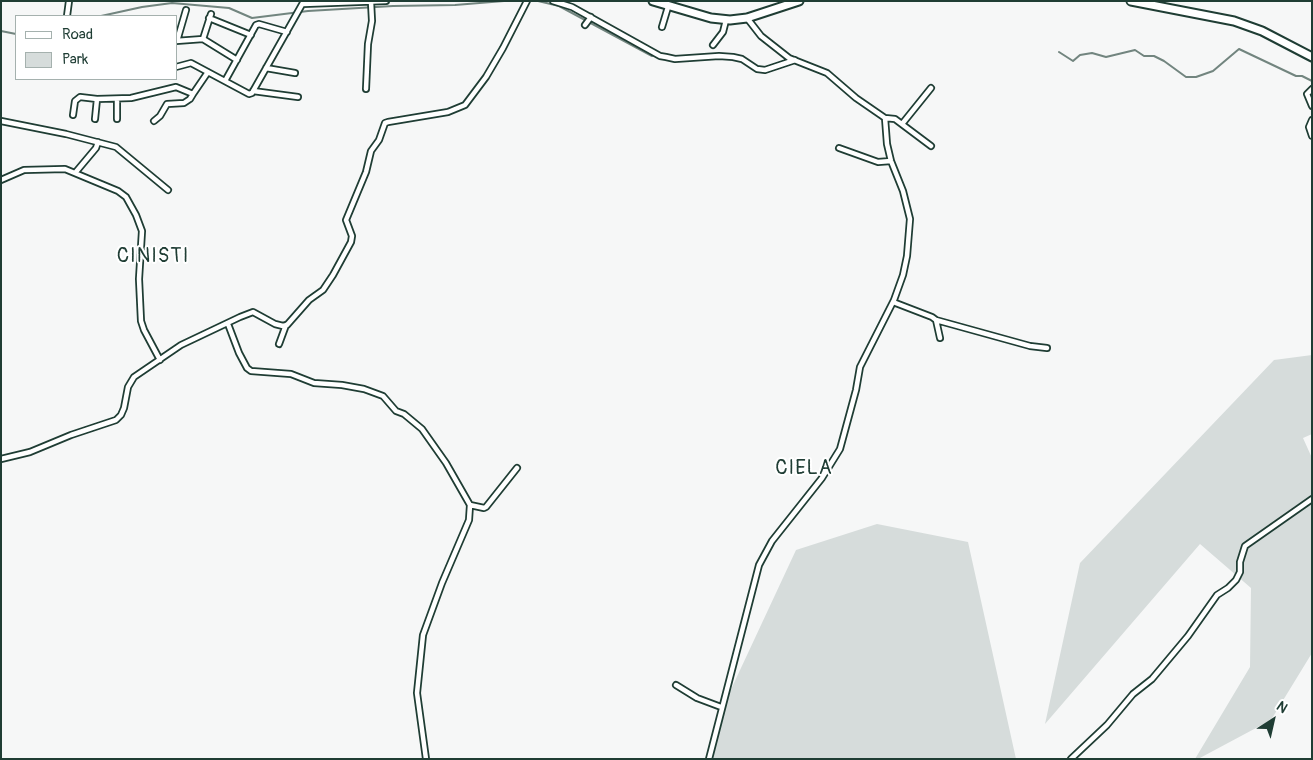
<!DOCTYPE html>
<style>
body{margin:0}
#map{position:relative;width:1313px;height:760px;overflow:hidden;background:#f6f7f7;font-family:Pangolin,sans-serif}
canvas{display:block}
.frame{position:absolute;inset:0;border:2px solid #1f3d34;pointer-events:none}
.legend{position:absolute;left:15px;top:15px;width:162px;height:65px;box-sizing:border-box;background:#fff;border:1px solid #a5b1ae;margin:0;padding:6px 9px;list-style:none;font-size:15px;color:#1f3d34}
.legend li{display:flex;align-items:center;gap:10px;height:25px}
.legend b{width:25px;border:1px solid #a5b1ae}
.north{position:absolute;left:1248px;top:695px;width:50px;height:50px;-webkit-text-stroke:4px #fff;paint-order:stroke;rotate:35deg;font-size:14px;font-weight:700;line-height:20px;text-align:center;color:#1f3d34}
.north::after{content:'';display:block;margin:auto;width:18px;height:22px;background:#1f3d34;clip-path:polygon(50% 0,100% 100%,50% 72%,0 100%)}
</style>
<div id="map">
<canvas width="1313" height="760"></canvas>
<div class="frame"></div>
<ul class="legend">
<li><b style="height:6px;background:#fff"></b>Road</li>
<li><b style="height:14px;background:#d6dcdb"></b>Park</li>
</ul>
<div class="north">N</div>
</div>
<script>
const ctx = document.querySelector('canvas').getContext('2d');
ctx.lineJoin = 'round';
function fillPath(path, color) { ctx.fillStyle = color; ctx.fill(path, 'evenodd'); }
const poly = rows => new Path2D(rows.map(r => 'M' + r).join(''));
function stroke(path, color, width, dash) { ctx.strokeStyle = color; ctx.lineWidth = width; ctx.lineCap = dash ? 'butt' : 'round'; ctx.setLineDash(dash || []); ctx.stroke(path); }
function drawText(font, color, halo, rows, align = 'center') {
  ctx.font = font + ' Pangolin,sans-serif'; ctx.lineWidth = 4; ctx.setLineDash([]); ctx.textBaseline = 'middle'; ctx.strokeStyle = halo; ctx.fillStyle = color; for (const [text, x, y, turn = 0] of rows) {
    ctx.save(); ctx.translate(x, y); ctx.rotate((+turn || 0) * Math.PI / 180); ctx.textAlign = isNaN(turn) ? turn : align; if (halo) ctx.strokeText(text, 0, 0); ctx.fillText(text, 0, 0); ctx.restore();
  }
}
fillPath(poly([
 [1312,355,1312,434,1303,438,1312,458,1312,653,1271,720,1198,759,1195,759,1250,667,1251,588,1200,544,1045,724,1080,563,1274,360],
 [877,524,968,542,1016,759,708,759,712,749,727,698,796,550]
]), '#d6dcdb');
stroke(poly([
 [538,1,559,6,652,56],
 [101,16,142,7,172,3,229,8,252,18,308,11,393,6,455,5,504,1],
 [1,31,16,34],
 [1059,52,1073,61,1080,55,1092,53,1106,57,1135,50,1144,56,1154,56,1164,61,1186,77,1196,77,1213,71,1239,49,1296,76,1302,76,1312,81]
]), '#72857f', 2);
const minor = poly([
 [553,1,572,7,660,56,666,57,675,59,719,56,733,57,742,59,757,69,765,70,795,60],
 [303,4,386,1],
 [67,16,69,1],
 [209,18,251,35],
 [585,25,591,17],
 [662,27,668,7],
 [203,39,211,14],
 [176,41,203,39,237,60],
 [177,41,186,10],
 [713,45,723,32,726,20],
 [176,67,191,63,249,94,252,93,304,1],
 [266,68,295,73],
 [225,81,256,25,259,24,287,32],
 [366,89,368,44,372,21,371,2],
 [1312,89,1307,94,1312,106],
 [253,91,298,97],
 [73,115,75,101,80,97,97,99,131,98,176,87,193,94,208,72],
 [885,118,895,119,931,146],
 [95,119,97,99],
 [117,119,117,99],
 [1312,120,1309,127,1312,136],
 [1,121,66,134,116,147,168,190],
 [154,121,160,116,167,104,184,103,190,99,193,94],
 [902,124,931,88],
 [839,148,878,162,891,161],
 [75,173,96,148,98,142],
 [1,180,24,170,65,169,118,191,126,197,136,215,142,231,139,279,141,321,144,330,160,360],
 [893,302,932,317,936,320,940,338],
 [936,320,1030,346,1047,348],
 [228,324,239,353,247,368,251,371,291,374,314,383,342,385,364,389,383,396,396,411,404,414,422,429,446,463,470,505,469,520,442,583,423,635,417,693,426,759],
 [279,344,286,325],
 [1,459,30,452,71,435,116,420,121,415,124,408,128,387,134,377,181,345,240,317,253,312,275,324,283,326,287,325,309,300,323,290,333,275,351,242,352,236,346,220,366,172,371,151,379,140,385,123,388,122,448,112,465,105,486,77,503,48,527,1],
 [470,505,484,508,486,507,517,468],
 [676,685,697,698,721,707],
 [709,759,759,565,772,541,822,478,840,449,856,390,860,367,894,300,903,275,907,256,910,219,903,191,891,161,887,144,885,118,856,98,827,73,789,58,761,36,747,18],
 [1071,759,1107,725,1133,694,1152,679,1188,636,1217,595,1228,588,1236,580,1240,572,1240,562,1245,546,1312,499]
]);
const primary = poly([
 [653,1,711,18,730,20,747,18,799,1],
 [1131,1,1234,21,1262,31,1312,57]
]);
stroke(minor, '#1f3d34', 8);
stroke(primary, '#1f3d34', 11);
stroke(minor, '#fff', 4.5);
stroke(primary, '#fff', 7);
ctx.letterSpacing = '1px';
drawText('20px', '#1f3d34', '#fff', [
 ["CINISTI",153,257],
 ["CIELA",804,469]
]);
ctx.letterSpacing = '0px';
</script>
